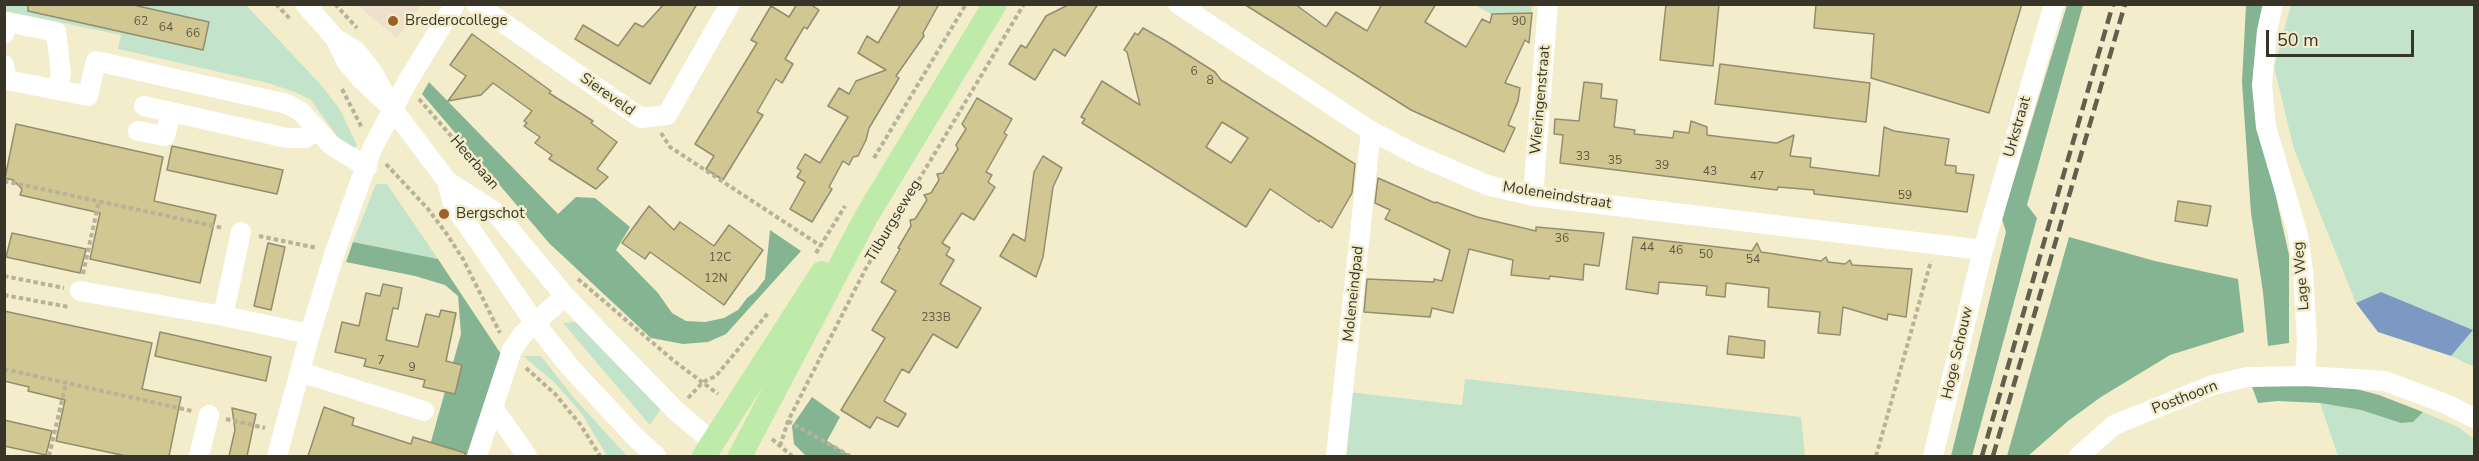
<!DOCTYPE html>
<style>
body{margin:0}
#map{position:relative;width:2479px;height:461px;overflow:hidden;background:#f3edcc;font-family:"Nunito Sans",sans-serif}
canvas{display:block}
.frame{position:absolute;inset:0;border:6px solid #383528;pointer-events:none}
.scale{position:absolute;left:2266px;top:30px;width:148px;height:27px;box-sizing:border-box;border:3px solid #383528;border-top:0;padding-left:8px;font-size:18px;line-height:21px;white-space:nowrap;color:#383528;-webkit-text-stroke:4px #f3edcc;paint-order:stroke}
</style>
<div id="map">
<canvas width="2479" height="461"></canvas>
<div class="frame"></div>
<div class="scale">50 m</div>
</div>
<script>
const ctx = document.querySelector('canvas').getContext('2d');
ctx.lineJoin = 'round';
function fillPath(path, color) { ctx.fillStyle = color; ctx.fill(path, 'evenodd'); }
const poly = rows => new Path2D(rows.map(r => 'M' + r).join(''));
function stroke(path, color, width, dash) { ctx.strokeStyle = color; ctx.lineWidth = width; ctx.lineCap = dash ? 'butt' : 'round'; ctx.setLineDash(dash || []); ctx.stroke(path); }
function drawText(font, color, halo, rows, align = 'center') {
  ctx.font = font + ' "Nunito Sans",sans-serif'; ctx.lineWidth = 5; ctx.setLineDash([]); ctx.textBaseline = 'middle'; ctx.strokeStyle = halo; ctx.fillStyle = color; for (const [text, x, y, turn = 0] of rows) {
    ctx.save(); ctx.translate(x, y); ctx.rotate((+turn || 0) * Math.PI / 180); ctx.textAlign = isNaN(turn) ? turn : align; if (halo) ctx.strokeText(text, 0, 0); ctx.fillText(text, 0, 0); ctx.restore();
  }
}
fillPath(poly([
 [357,5,421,5,397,38]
]), '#efdfcd');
fillPath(poly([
 [4,5,246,5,321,85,339,108,357,145,353,149,337,136,311,100,295,92,268,83,118,49,121,35,5,11],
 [1475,5,1532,5,1531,12,1491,14],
 [2291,5,2474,5,2474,367,2451,356,2473,330,2381,292,2356,303,2294,149,2274,67],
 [376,184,387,184,438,259,353,242],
 [576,322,663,406,650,425,563,323],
 [523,356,541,356,574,398,627,456,607,456,582,414,555,383],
 [1465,379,1801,417,1805,456,1342,456,1348,392,1462,405],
 [2320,403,2361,410,2401,423,2413,422,2423,412,2458,427,2474,439,2474,456,2338,456]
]), '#c3e3ca');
fillPath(poly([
 [2067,5,2083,5,2027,205,2037,218,1972,456,1951,456,2006,232,2002,219],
 [2246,5,2267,5,2274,188,2289,255,2289,343,2268,346,2263,292,2251,213,2242,82],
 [429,82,558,214,576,197,595,198,630,227,616,250,658,293,672,313,686,321,705,322,724,318,738,310,747,298,755,292,765,279,770,230,801,251,726,334,708,342,683,344,651,338,549,243,422,94],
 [2069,237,2155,261,2238,279,2244,332,2170,355,2101,397,2068,421,2028,456,2007,456],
 [353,242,438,259,501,354,469,456,427,456,461,334,458,296,445,285,415,276,346,262],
 [2255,383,2349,387,2379,395,2423,412,2413,422,2401,423,2361,410,2320,403,2278,401,2258,403,2251,384],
 [812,397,840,417,827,441,851,456,806,456,794,444,792,426]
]), '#85b492');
fillPath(poly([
 [2381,292,2473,330,2451,356,2378,332,2356,303]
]), '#7b99c3');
const building = poly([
 [28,4,129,4,209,22,203,50,28,11,28,4],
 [664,4,697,4,650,84,575,39,583,25,618,46,635,23,643,27,664,4],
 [797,4,810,4,819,10,807,29,804,27,785,59,793,64,782,83,776,79,757,112,763,115,723,180,706,169,714,156,695,144,757,43,751,40,771,6,789,17,797,4],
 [901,4,939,4,923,33,924,36,896,76,899,78,869,128,866,140,858,156,853,157,849,165,843,161,829,187,832,189,812,222,790,209,805,182,797,177,801,171,797,168,805,154,820,163,848,117,828,106,839,88,849,94,856,81,886,70,858,53,867,36,878,43,901,4],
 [1070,4,1098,4,1065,56,1054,49,1035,80,1009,64,1021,45,1026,48,1046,16,1070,4],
 [1244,4,1295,4,1326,27,1336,12,1367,31,1382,4,1436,4,1425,22,1466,47,1482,19,1490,23,1492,14,1532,13,1529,43,1525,40,1505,83,1520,88,1518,101,1508,125,1515,128,1504,152,1411,110,1244,4],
 [1666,4,1719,4,1713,66,1660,60,1666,4],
 [1816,4,2022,4,1989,113,1871,78,1874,34,1814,28,1816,4],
 [1143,28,1166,41,1215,72,1221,80,1355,164,1352,193,1332,228,1320,220,1319,222,1270,189,1246,227,1082,123,1085,119,1081,117,1102,81,1140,105,1127,52,1124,50,1135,33,1138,35,1143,28],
 [1222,122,1248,138,1231,163,1206,147,1222,122],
 [472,34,551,91,549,93,593,121,591,123,617,142,597,169,608,177,596,189,549,159,552,155,535,143,540,137,524,126,527,123,524,121,532,111,493,83,481,95,448,101,466,76,450,65,472,34],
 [1720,64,1870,83,1866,122,1715,104,1720,64],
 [1584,82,1602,84,1601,98,1617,100,1614,127,1635,130,1634,134,1673,138,1674,131,1689,133,1691,121,1707,127,1707,135,1722,137,1777,143,1794,135,1790,156,1811,158,1810,167,1879,176,1884,127,1894,131,1949,139,1945,165,1956,166,1956,173,1974,175,1967,212,1814,194,1814,190,1778,187,1777,190,1560,163,1563,135,1554,134,1555,119,1579,121,1584,82],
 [977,98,1012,119,1004,133,1007,135,986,172,992,175,988,182,995,187,974,220,962,213,942,243,950,248,946,255,954,260,940,284,981,308,957,348,933,334,909,373,902,369,884,401,906,414,898,427,877,417,870,428,841,410,885,338,872,330,896,291,881,282,900,249,898,248,911,226,910,220,915,219,927,200,924,195,931,193,939,180,937,174,943,173,958,149,956,145,966,129,962,124,977,98],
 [16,124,163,157,154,201,216,215,200,283,90,259,100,213,20,195,22,189,13,180,5,178,16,124],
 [172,146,283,170,277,194,167,170,172,146],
 [1043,156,1062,168,1053,187,1043,257,1036,277,1000,256,1013,234,1025,241,1034,172,1043,156],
 [1378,178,1435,203,1436,202,1477,217,1536,231,1536,227,1604,233,1599,266,1584,264,1583,280,1550,276,1549,279,1511,275,1513,260,1469,249,1453,313,1432,308,1430,317,1364,312,1367,279,1434,282,1434,279,1442,281,1450,250,1385,219,1390,210,1375,203,1378,178],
 [2178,201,2211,206,2207,226,2175,221,2178,201],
 [649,206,674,230,680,222,714,246,729,225,763,250,724,305,650,252,645,259,622,243,649,206],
 [12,233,86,249,80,273,6,257,12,233],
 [1633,237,1752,251,1757,243,1761,252,1821,261,1826,257,1828,262,1845,264,1850,260,1852,265,1912,269,1906,317,1888,314,1887,320,1843,307,1840,335,1818,333,1820,312,1768,307,1769,288,1726,283,1725,297,1706,295,1707,286,1659,282,1658,294,1626,289,1633,237],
 [268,243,285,247,271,310,254,306,268,243],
 [383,284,402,288,398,309,393,308,386,340,418,347,426,314,439,317,441,310,456,313,446,361,462,365,455,394,423,387,425,380,364,366,366,359,335,352,342,322,359,326,366,293,380,296,383,284],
 [4,311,152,343,142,389,181,397,169,456,126,456,56,441,65,400,28,391,29,387,4,381,4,311],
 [160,332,271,357,266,381,155,356,160,332],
 [1729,336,1765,341,1764,358,1727,354,1729,336],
 [324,407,354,418,352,425,411,444,413,437,465,453,465,456,308,456,324,407],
 [232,408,256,414,247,456,229,456,235,430,232,408],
 [4,420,52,431,46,455,4,446,4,420]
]);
fillPath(building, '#d1c792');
stroke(building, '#938d6f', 1.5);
stroke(poly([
 [276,4,290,19],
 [335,4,357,28],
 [342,89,362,128],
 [419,99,497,189],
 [661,133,670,147,821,246],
 [874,158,966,4],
 [386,164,428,209,446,233,463,259,500,333],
 [4,181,223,228],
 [259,236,317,248],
 [816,253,845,206],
 [83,274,99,201],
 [4,276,64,288],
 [578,279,674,361,718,394],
 [4,295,69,307],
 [526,368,555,394,580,424,600,456],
 [4,369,192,411],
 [688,398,703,382,716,376,768,313],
 [226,419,265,428],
 [788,421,850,456],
 [772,439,792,456],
 [780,446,788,421,865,270,1024,4],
 [49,456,66,383],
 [1876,456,1931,261]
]), '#b7b298', 4, [4.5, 3]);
stroke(poly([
 [305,4,335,38,346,61,362,80,392,108,447,181,495,212,565,296,606,339,678,413,713,442],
 [476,4,641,118,667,115,730,4],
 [1178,4,1371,131,1417,155,1487,185,1533,196,1983,250],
 [2273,4,2267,31,2262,85,2266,127,2298,235,2303,272,2307,341,2305,376],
 [4,34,7,22,56,32,61,73,57,90],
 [335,38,356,51,372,71,384,93],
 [4,65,7,80,88,96,96,61,287,104,300,111,331,145,367,167],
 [144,106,287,138,305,138,316,131],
 [138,131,165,136,171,112],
 [447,181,453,204,535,323,570,367,635,437,656,456],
 [1533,196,1548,4],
 [241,232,223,316,310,334],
 [80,291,223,316],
 [300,372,424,411],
 [492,411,496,412,527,456],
 [199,456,209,415],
 [277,456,310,334,335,252,372,149,406,84,455,4],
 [477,456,512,350,523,334,565,296],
 [1336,456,1371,131],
 [1933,456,1983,250,2054,4],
 [2079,456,2114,425,2213,385,2248,377,2305,376,2385,381,2446,404,2474,418]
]), '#fff', 20);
stroke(poly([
 [704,456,822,273],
 [740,456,866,217,995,4]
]), '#beebaa', 24);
stroke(poly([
 [1982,456,2113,4],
 [1993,456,2125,4]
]), '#625f4d', 4.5, [12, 6]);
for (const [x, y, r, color] of [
 [393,21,6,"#9d6123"],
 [444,214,6,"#9d6123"]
]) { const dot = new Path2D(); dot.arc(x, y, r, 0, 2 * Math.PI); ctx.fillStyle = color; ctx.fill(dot); stroke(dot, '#f3edcc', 2); }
drawText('12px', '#5e5a42', null, [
 ["62",141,22],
 ["90",1519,22],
 ["64",166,28],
 ["66",193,34],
 ["6",1194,72],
 ["8",1210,81],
 ["33",1583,157],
 ["35",1615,161],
 ["39",1662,166],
 ["43",1710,172],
 ["47",1757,177],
 ["59",1905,196],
 ["36",1562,239],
 ["44",1647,248],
 ["46",1676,251],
 ["50",1706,255],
 ["12C",720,258],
 ["54",1753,260],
 ["12N",716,279],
 ["233B",936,318],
 ["7",381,361],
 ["9",412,368]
]);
drawText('15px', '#383528', '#f3edcc', [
 ["Brederocollege",405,21],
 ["Bergschot",456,214]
], 'left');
drawText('15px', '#383528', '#f3edcc', [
 ["Siereveld",607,95,35],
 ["Wieringenstraat",1541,100,-85],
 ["Urkstraat",2018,127,-74],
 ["Heerbaan",474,163,49],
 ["Moleneindstraat",1557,196,9],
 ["Tilburgseweg",894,221,-59],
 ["Lage Weg",2302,276,-95],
 ["Moleneindpad",1354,294,-84],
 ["Hoge Schouw",1958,353,-77],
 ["Posthoorn",2185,398,-21]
]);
</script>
